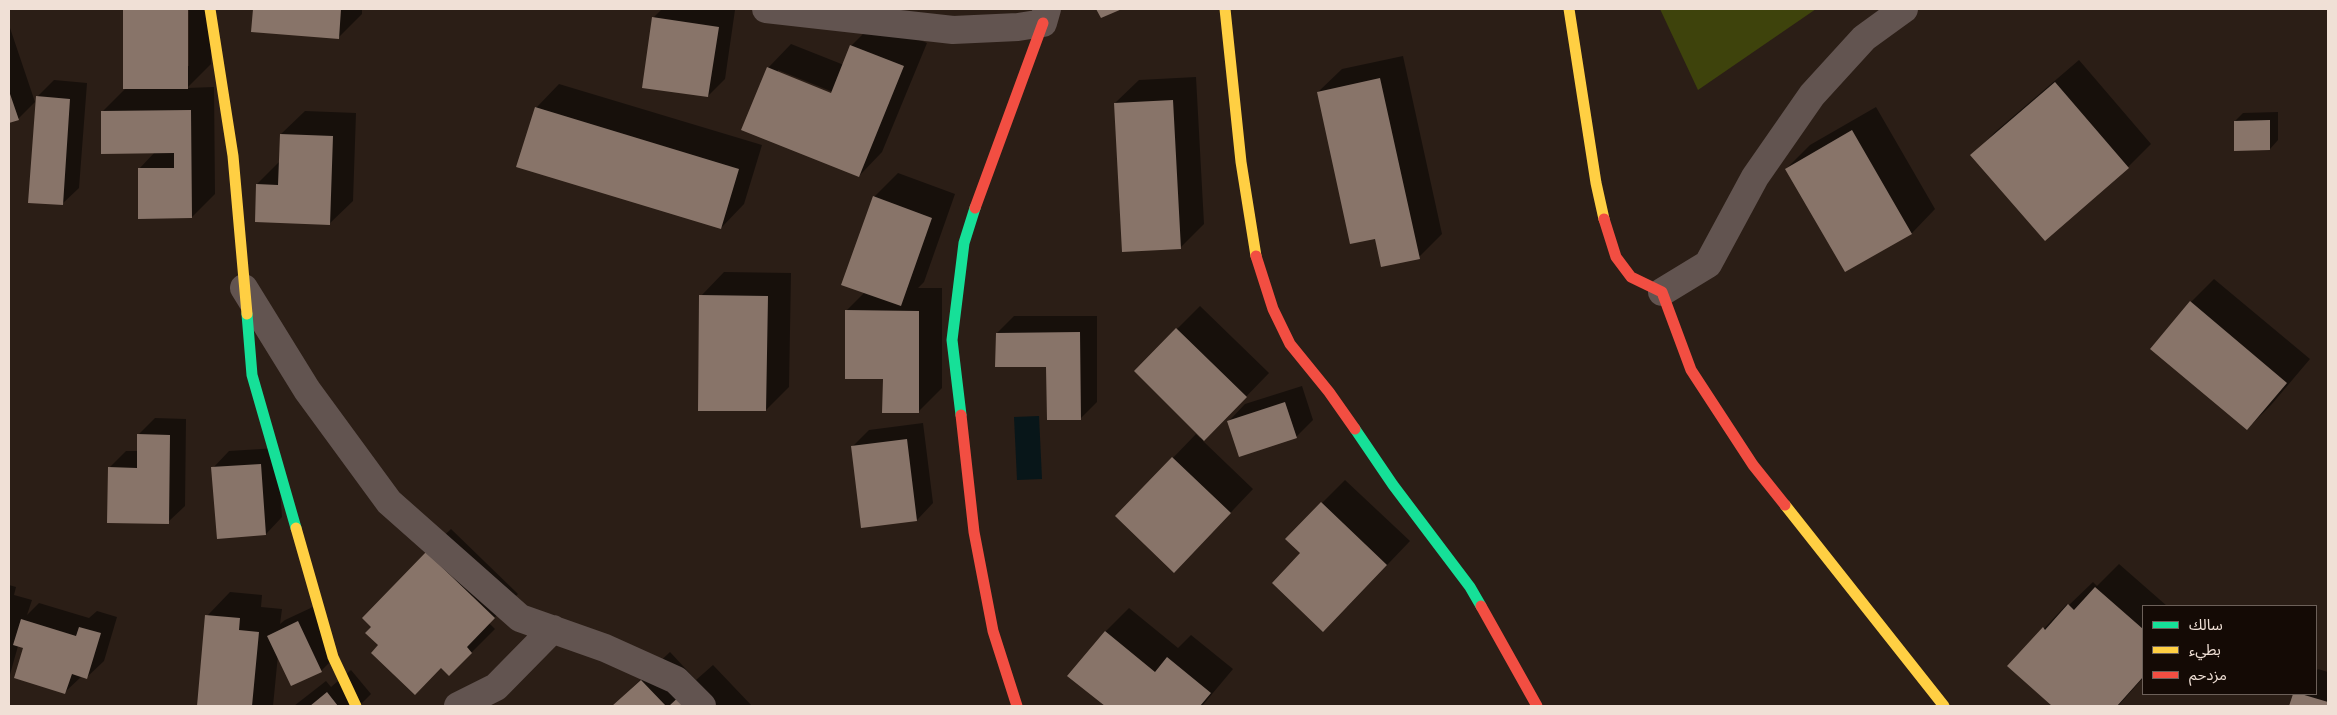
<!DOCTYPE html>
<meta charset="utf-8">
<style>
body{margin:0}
#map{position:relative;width:2337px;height:715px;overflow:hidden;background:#2b1e16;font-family:Lora,"Noto Sans Arabic",serif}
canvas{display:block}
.frame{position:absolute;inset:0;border:10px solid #f0e0d6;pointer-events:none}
.legend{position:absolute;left:2142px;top:605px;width:175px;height:90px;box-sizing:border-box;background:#140a05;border:1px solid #6c6059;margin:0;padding:6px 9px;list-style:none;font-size:15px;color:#f0e0d6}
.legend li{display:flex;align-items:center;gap:10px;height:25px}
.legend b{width:25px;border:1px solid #6c6059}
</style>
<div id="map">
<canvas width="2337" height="715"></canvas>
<div class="frame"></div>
<ul class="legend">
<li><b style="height:6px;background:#16e098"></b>سالك</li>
<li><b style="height:6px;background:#ffcf43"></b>بطيء</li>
<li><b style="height:6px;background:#f24e42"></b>مزدحم</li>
</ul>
</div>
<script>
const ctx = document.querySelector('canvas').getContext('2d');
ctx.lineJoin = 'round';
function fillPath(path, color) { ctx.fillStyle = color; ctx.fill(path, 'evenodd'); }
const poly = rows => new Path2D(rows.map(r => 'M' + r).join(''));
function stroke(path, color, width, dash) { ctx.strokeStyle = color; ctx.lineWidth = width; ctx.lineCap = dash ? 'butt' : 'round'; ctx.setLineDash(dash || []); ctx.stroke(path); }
fillPath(poly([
 [1660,9,1816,9,1698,90]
]), '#3e430c');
fillPath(poly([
 [1039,416,1042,479,1017,480,1014,417]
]), '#081619');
fillPath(poly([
 [124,9,187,9,187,66,189,66,189,9,211,9,211,64,187,88,214,87,215,194,192,217,139,169,155,152,102,112,127,87,124,87],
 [254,9,362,9,362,14,338,38,252,31],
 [662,9,735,10,725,79,708,96,654,17],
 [875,22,927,43,882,152,859,176,768,68,791,44,844,65,851,46],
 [778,70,838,94,837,96,778,73],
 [9,25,35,102,18,119,9,122],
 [1403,56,1442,234,1419,257,1376,237,1318,92,1342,69],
 [2079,60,2151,144,2128,167,1972,156,1995,132],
 [1196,77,1204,224,1180,248,1115,103,1139,80],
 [54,80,87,83,79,188,62,204,37,97],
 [559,84,762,145,744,204,721,228,536,108],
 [1876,107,1935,209,1912,233,1845,271,1786,169,1810,145],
 [305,111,356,113,353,201,329,224,257,184,280,161,281,134],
 [2278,112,2278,140,2270,149,2235,121,2243,113],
 [898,173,955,194,924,282,918,288,942,288,942,388,918,412,884,378,846,311,865,292,874,197],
 [724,272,791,273,789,387,766,410,701,296],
 [2214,279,2310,359,2271,405,2247,429,2191,302],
 [1200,306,1269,373,1203,441,1253,489,1197,548,1117,516,1196,434,1200,438,1202,436,1135,371],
 [1014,316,1097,316,1097,402,1080,419,1048,366,997,333],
 [1302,386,1313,420,1296,437,1229,421,1245,404],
 [155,418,186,419,185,506,168,522,109,468,126,451,138,451,138,435],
 [923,423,933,503,917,520,852,447,869,430],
 [277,448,282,517,266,534,213,468,229,451],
 [1345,480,1410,541,1347,607,1302,553,1322,503],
 [451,529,518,594,489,623,495,629,449,675,441,667,380,645,427,552],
 [2119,564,2167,606,2143,606,2143,678,2118,706,2054,706,2009,666,2067,604,2068,606,2093,582,2097,586],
 [9,585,16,587,14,595,32,600,27,615,39,603,89,618,97,611,117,617,104,661,87,677,82,676,65,692,24,648,18,646,9,678],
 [230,592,262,595,261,607,282,609,280,624,285,620,315,606,338,654,321,671,278,655,273,706,198,706,207,616],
 [1129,608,1178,648,1191,635,1233,669,1202,706,1107,706,1069,676,1105,632],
 [670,652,696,680,713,665,752,706,613,706],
 [2318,669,2328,672,2328,706,2291,706,2294,694,2316,694,2316,671],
 [351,670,371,694,359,706,294,706,326,681,331,687]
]), '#0007');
fillPath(poly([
 [123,9,188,9,188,89,123,89],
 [253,9,341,9,339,39,251,32],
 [1096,9,1122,9,1101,18],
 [652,17,719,27,708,97,642,88],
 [850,45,904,66,859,177,741,130,767,67,831,93],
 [1380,78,1420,259,1381,267,1375,239,1350,244,1317,92],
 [2055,82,2129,168,2045,241,1970,155],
 [9,91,19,120,9,123],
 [36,96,70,99,63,205,28,203],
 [1173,100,1181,249,1122,252,1114,103],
 [535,107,739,169,721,229,516,167],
 [191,110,192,218,138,219,138,168,174,168,174,153,101,154,101,111],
 [2270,120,2270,150,2234,151,2234,121],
 [1852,130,1912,234,1845,272,1785,169],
 [280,134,333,136,330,225,255,222,256,184,278,185],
 [873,196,932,218,901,306,841,285],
 [699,295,768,296,766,411,698,411],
 [2190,301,2287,383,2247,430,2150,349],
 [845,310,919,311,919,413,882,413,883,379,845,379],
 [1176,328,1247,397,1204,441,1134,371],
 [1080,332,1081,420,1047,420,1046,367,995,367,996,333],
 [1285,402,1297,438,1239,457,1227,421],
 [137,434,170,435,169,524,107,523,108,467,137,468],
 [907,439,917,521,861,528,851,446],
 [1172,457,1231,513,1174,573,1115,516],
 [261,464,266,535,217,539,211,467],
 [1321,502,1387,565,1323,632,1272,583,1300,553,1285,539],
 [426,552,495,618,467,647,472,653,449,676,441,668,415,695,371,653,378,645,365,633,371,627,362,618],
 [2095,587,2143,629,2143,677,2117,706,2052,706,2007,666,2043,627,2045,630,2068,604,2074,610],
 [205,615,240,618,239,630,259,632,252,706,197,706],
 [21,619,76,636,79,627,101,633,87,679,72,674,65,694,14,678,23,648,13,645],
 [298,621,322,672,291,686,267,636],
 [1105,631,1155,672,1167,657,1211,693,1200,706,1105,706,1067,676],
 [641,680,666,706,612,706],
 [327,692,338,706,310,706],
 [684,692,697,706,669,706],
 [2293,694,2301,694,2328,702,2328,706,2289,706]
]), '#887469');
stroke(poly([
 [766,9,953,30,1018,27,1043,23,1047,9],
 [244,288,307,390,389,502,520,618,605,648,676,680,702,706],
 [1662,292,1708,264,1755,177,1812,95,1864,38,1904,9],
 [458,706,496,687,553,629]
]), '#625450', 28);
stroke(poly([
 [247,314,252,375,296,528],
 [961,415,952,340,964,243,975,208],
 [1355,429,1393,485,1470,587,1481,606]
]), '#16e098', 11);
stroke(poly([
 [210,9,233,156,247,314],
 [1225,9,1241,162,1256,256],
 [1569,9,1596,183,1604,219],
 [1785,505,1944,706],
 [296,528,333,657,356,706]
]), '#ffcf43', 11);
stroke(poly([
 [975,208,1043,23],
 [1604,219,1616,257,1631,277,1662,292,1691,370,1753,465,1785,505],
 [1256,256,1273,309,1290,344,1329,392,1355,429],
 [961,415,974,532,993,631,1017,706],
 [1481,606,1537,706]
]), '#f24e42', 11);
</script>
